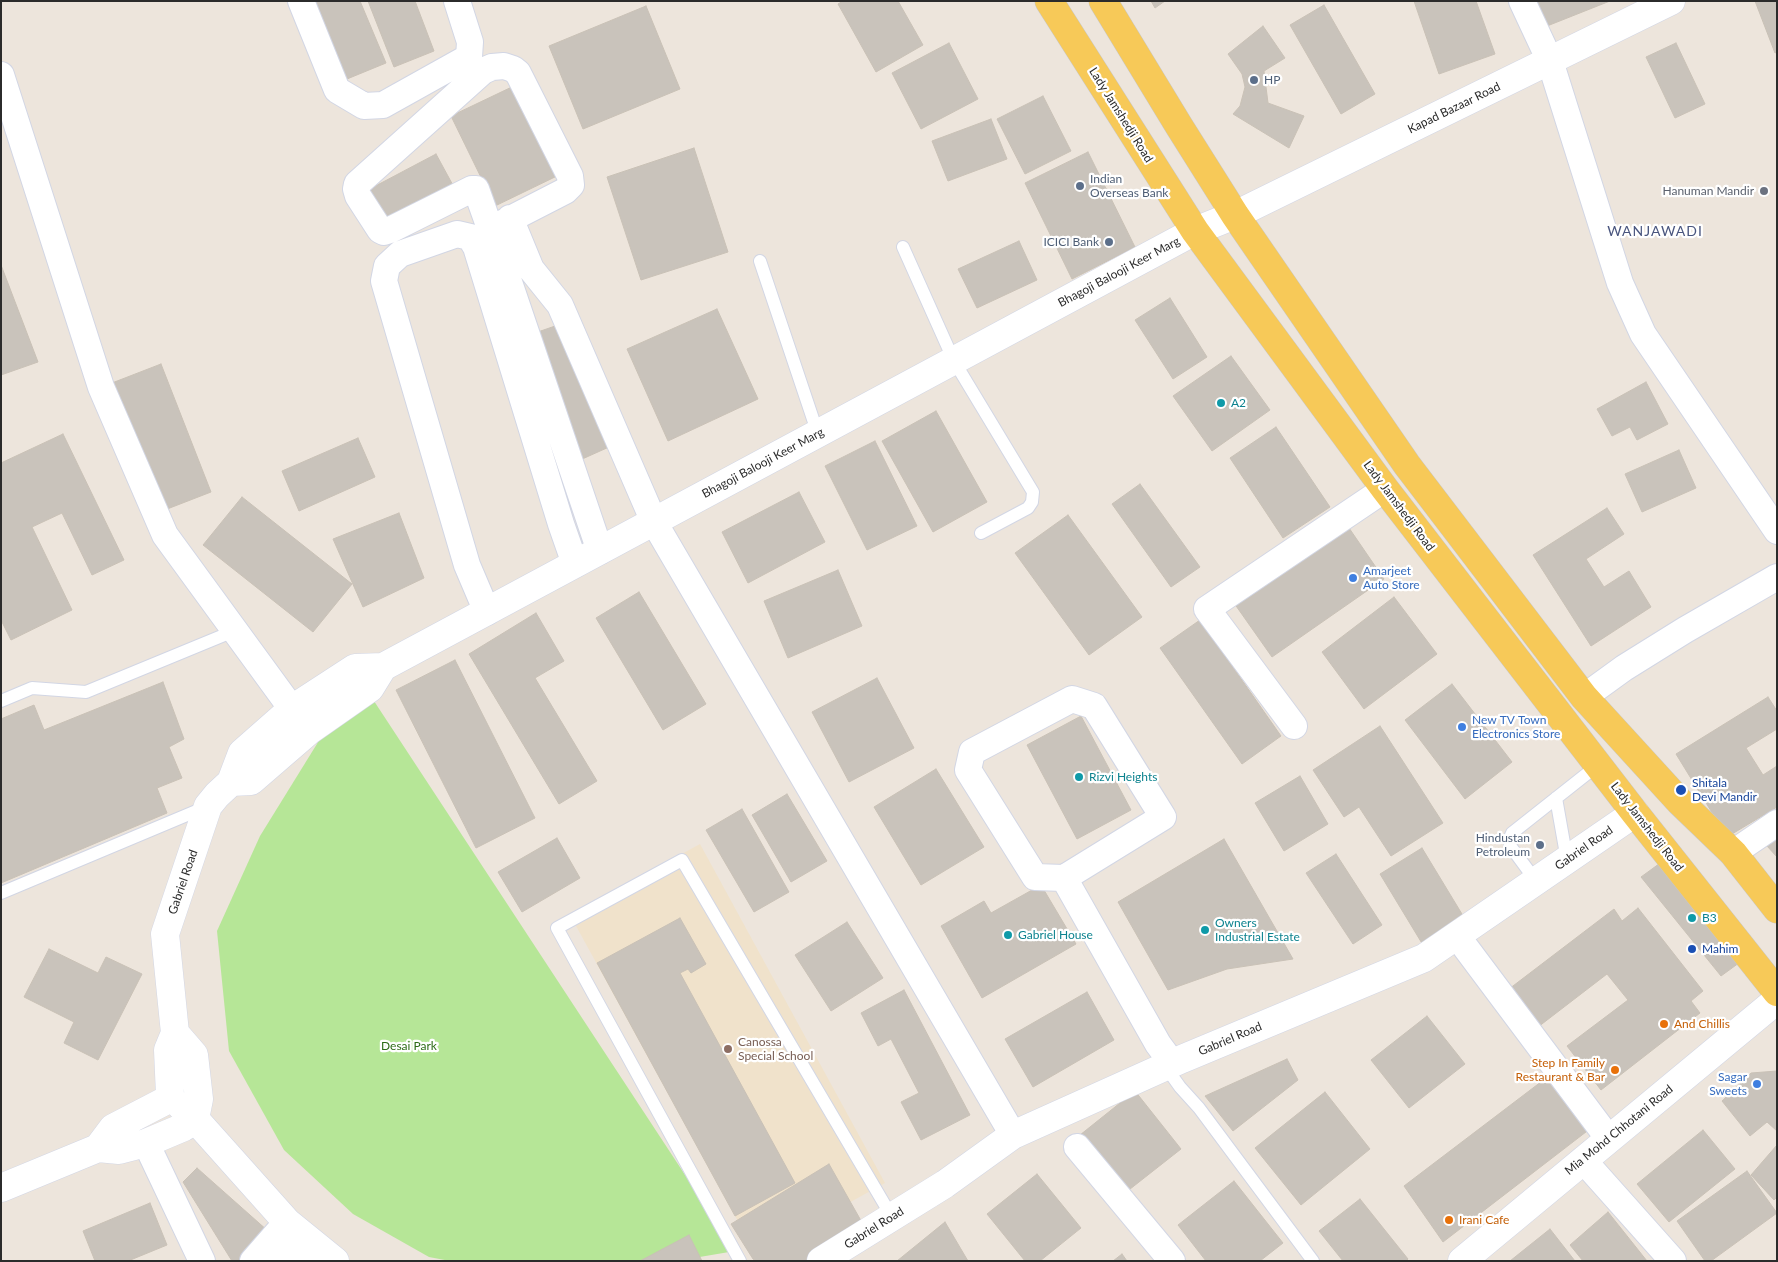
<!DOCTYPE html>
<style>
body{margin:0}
#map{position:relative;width:1778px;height:1262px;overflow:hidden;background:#ede5dc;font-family:Lato,sans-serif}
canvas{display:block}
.frame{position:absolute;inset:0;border:2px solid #2b2b2b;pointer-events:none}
</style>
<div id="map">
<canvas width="1778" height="1262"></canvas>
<div class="frame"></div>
</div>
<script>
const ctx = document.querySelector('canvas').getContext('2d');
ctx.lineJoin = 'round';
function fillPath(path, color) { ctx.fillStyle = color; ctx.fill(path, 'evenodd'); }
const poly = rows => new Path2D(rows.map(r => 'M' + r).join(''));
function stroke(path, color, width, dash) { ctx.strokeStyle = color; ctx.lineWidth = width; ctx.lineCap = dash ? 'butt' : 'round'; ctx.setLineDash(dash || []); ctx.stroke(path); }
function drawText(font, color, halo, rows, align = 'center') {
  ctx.font = font + ' Lato,sans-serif'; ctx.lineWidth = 4.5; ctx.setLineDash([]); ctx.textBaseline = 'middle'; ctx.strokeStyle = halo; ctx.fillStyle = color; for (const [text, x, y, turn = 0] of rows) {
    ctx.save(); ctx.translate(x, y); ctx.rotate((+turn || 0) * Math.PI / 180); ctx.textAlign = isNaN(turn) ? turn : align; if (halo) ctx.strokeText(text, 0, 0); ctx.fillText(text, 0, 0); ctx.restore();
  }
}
fillPath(poly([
 [700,844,885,1183,756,1254,570,915]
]), '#f0e2cb');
fillPath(poly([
 [372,698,735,1251,676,1261,450,1261,429,1257,353,1214,284,1150,229,1051,217,931,260,836,320,739]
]), '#b6e697');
const building = poly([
 [315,1,360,1,386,63,347,79,315,1],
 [368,1,415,1,434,51,394,67,368,1],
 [843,1,898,1,923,45,876,72,838,4,843,1],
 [1151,1,1165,1,1155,8,1151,1],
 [1414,1,1476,1,1495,54,1439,74,1414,1],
 [1526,1,1610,1,1537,30,1526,1],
 [1755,1,1777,1,1777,52,1775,53,1755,1],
 [1324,5,1375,94,1341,114,1290,25,1324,5],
 [646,6,680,89,583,129,549,46,646,6],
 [1263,26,1285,58,1264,71,1268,103,1304,116,1289,148,1233,114,1240,106,1245,87,1242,74,1228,54,1263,26],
 [949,43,978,99,921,129,892,73,949,43],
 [1676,43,1705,104,1675,118,1646,57,1676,43],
 [516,85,559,175,495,206,451,116,516,85],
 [1043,96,1071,151,1025,174,997,119,1043,96],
 [991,119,1007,159,948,181,932,141,991,119],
 [694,148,728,252,641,280,607,177,694,148],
 [1088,152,1135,247,1072,279,1025,183,1088,152],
 [436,154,455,189,385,226,366,191,436,154],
 [1019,241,1037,280,977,308,958,269,1019,241],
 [1,265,38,362,1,375,1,265],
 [1170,298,1207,357,1173,379,1135,320,1170,298],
 [717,309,758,399,668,441,627,349,717,309],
 [561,324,609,447,580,460,532,334,561,324],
 [1231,356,1270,410,1212,451,1173,396,1231,356],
 [161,364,211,492,162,511,112,383,161,364],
 [1646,382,1668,424,1637,440,1630,427,1612,436,1597,409,1646,382],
 [936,411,987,502,933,532,882,441,936,411],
 [1276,427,1330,507,1283,538,1230,458,1276,427],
 [63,434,124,560,92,575,62,513,32,527,72,610,11,640,1,620,1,463,63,434],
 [358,438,375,477,299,511,282,471,358,438],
 [875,441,917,526,867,550,825,466,875,441],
 [1679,450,1696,488,1642,512,1625,474,1679,450],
 [1140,484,1200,567,1171,587,1112,504,1140,484],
 [799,492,825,542,748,583,722,532,799,492],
 [242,497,352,584,313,632,203,545,242,497],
 [1607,508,1624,534,1586,559,1604,587,1629,571,1651,607,1591,646,1533,555,1607,508],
 [399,513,424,578,363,607,333,539,399,513],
 [1068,515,1142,617,1089,655,1015,553,1068,515],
 [1347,525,1384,579,1272,657,1234,603,1347,525],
 [838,570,862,626,788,658,764,601,838,570],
 [639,592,706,704,663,730,596,618,639,592],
 [1394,597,1437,654,1364,709,1322,652,1394,597],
 [536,613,564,661,535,678,597,781,559,804,469,654,536,613],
 [1200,620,1281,736,1242,764,1160,648,1200,620],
 [455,660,535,818,476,848,396,690,455,660],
 [877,678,914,748,849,782,812,712,877,678],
 [163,682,184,739,169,747,182,778,157,788,167,813,1,883,1,719,34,705,44,730,163,682],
 [1452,684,1512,762,1465,799,1405,720,1452,684],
 [1768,697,1777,711,1777,729,1746,748,1763,775,1777,766,1777,807,1727,837,1676,754,1768,697],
 [1081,716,1131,810,1077,839,1027,745,1081,716],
 [1380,726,1443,823,1391,856,1359,807,1344,817,1313,770,1380,726],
 [936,769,984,847,921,885,874,807,936,769],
 [1300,776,1328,824,1284,851,1255,803,1300,776],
 [787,794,827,861,791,882,752,815,787,794],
 [742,809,789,892,754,912,706,830,742,809],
 [557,838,580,878,522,912,498,872,557,838],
 [1224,839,1293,959,1227,969,1168,990,1118,902,1224,839],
 [1777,840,1777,857,1767,846,1777,840],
 [1422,848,1465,919,1423,945,1380,874,1422,848],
 [1336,854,1382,925,1353,944,1306,873,1336,854],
 [1663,861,1743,960,1721,976,1641,877,1663,861],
 [1041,885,1076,944,982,998,941,926,984,901,991,913,1041,885],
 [1638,908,1703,991,1691,1001,1700,1013,1601,1090,1567,1046,1628,1000,1607,974,1538,1027,1509,989,1614,909,1622,921,1638,908],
 [680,918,706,964,691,973,688,969,680,973,795,1183,735,1216,597,963,680,918],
 [847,922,883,978,831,1011,795,955,847,922],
 [49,949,98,973,106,957,142,974,98,1060,64,1043,74,1022,24,997,49,949],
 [904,990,970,1115,921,1140,901,1102,919,1093,891,1039,878,1046,861,1013,904,990],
 [1087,992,1114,1040,1033,1087,1005,1039,1087,992],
 [1427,1016,1465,1064,1409,1108,1371,1060,1427,1016],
 [1287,1059,1298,1080,1233,1131,1205,1096,1287,1059],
 [1777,1071,1777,1131,1767,1122,1750,1136,1722,1101,1751,1073,1777,1071],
 [1554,1072,1595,1125,1443,1242,1404,1186,1554,1072],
 [1135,1091,1181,1149,1125,1193,1080,1135,1135,1091],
 [1325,1092,1370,1149,1301,1205,1255,1148,1325,1092],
 [1703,1130,1735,1169,1669,1222,1637,1184,1703,1130],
 [1777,1145,1777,1197,1774,1200,1751,1175,1777,1145],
 [829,1164,864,1226,807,1261,756,1261,753,1259,731,1224,829,1164],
 [197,1168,268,1231,242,1261,232,1261,183,1182,197,1168],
 [1747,1171,1777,1213,1711,1261,1705,1261,1677,1221,1747,1171],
 [1037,1174,1081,1228,1040,1261,1025,1261,987,1214,1037,1174],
 [1234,1181,1283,1243,1260,1261,1206,1261,1178,1225,1234,1181],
 [1360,1199,1408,1259,1406,1261,1343,1261,1319,1231,1360,1199],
 [150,1203,167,1245,128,1261,95,1261,83,1231,150,1203],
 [1608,1212,1647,1261,1583,1261,1570,1245,1608,1212],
 [945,1222,968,1261,897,1261,945,1222],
 [1550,1229,1575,1261,1510,1261,1550,1229],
 [689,1235,702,1261,640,1261,689,1235],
 [1122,1254,1127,1261,1113,1261,1122,1254]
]);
fillPath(building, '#c9c3bb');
stroke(building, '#c9c1b6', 1);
const lane = poly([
 [903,247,954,361,1033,492,1032,502,1028,508,981,533],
 [760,261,818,434],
 [1,701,32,688,86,692,234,631],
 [1556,798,1567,860],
 [1536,881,1511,847,1509,840,1512,833,1598,765],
 [1,893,206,807],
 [1165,1066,1180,1087,1199,1108,1313,1261],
 [740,1261,557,928,682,860,892,1217]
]);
const street = poly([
 [301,1,337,90,364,106,383,105,469,57,470,42,457,1],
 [1522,1,1550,61,1620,283,1643,334,1777,531],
 [1,75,101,387,165,535,292,709,306,726],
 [510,218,531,269,560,305,654,522,1013,1135],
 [491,229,565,191,571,185,570,176,518,73,513,69,504,66,492,67,483,71,357,184,356,189,358,196,380,230,384,232,390,230,472,189,476,189,508,279,600,551],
 [487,612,467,565,384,281,387,266,400,254,457,234,470,237,476,247,561,524,575,564],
 [1584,697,1624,668,1685,630,1777,577],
 [1294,726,1207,609,1385,489],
 [1733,853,1777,823],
 [1064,878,1163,817,1094,706,1072,699,972,752,968,770,1035,877,1064,878,1158,1044,1172,1063],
 [1457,936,1609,1139],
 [146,1143,202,1261],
 [1077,1147,1172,1261],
 [1583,1160,1673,1261],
 [253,1261,287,1222],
 [279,1261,303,1235],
 [305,1261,317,1247]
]);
const secondary = poly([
 [231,782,251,781,310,730,370,688,383,667],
 [181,1106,195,1119,287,1222,335,1261],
 [98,1148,113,1128,165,1101,170,1095,168,1050,175,1033,165,934,208,806,217,795,231,782,242,753,292,709,355,668,383,667,1195,231,1235,215,1671,1],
 [1,1188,98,1148,119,1150,146,1143,184,1127,195,1119,199,1099,194,1055,175,1033],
 [821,1261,945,1184,1013,1135,1182,1059,1424,958,1635,813],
 [1462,1261,1777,1000]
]);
const primary = poly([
 [1049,1,1195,231,1385,489,1635,813,1777,992],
 [1103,1,1179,126,1235,215,1407,465,1584,697,1680,802,1733,853,1777,909]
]);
stroke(lane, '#d2d6e4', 14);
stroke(street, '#d2d6e4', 28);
stroke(secondary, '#d2d6e4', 29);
stroke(primary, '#c8c8c8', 29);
stroke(lane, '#fff', 12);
stroke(street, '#fff', 26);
stroke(secondary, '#fff', 28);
stroke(primary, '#f7c958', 28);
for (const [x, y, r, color] of [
 [1254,80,5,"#5c6f8a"],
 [1080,186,5,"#5c6f8a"],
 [1764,191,5,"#6b7280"],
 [1109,242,5,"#5c6f8a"],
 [1221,403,5,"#0f9aa8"],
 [1353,578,5,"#3f7fe0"],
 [1462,727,5,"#3f7fe0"],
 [1079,777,5,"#0f9aa8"],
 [1681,790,6,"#1a4fb4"],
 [1540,845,5,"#5c6f8a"],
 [1692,918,5,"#0f9aa8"],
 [1205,930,5,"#0f9aa8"],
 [1008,935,5,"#0f9aa8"],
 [1692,949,5,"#1a4fb4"],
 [1664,1024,5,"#e8710a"],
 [728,1049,5,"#8d6e63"],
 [1615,1070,5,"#e8710a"],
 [1757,1084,5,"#3f7fe0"],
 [1449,1220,5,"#e8710a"]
]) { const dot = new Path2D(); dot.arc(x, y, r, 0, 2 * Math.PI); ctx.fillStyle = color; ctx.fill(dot); stroke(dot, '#fff', 2); }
drawText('12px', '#4e5e75', '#fff', [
 ["HP",1264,80],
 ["Indian",1090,179],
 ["Overseas Bank",1090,193],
 ["ICICI Bank",1099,242,"right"],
 ["Hindustan",1530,838,"right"],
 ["Petroleum",1530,852,"right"]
], 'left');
drawText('12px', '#2b2b2b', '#fff', [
 ["Kapad Bazaar Road",1454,108,-26],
 ["Lady Jamshedji Road",1121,115,58],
 ["Bhagoji Balooji Keer Marg",1119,272,-28],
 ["Bhagoji Balooji Keer Marg",763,463,-28],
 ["Lady Jamshedji Road",1399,506,53],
 ["Lady Jamshedji Road",1647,827,52],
 ["Gabriel Road",1584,848,-35],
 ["Gabriel Road",183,882,-71],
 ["Gabriel Road",1230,1039,-23],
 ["Mia Mohd Chhotani Road",1619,1130,-39],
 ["Gabriel Road",874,1228,-32]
]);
drawText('12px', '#5b616d', '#fff', [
 ["Hanuman Mandir",1754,191]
], 'right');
drawText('12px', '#0d838f', '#fff', [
 ["A2",1231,403],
 ["Rizvi Heights",1089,777],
 ["B3",1702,918],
 ["Owners",1215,923],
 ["Industrial Estate",1215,937],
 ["Gabriel House",1018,935]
], 'left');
drawText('12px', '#366cbe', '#fff', [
 ["Amarjeet",1363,571],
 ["Auto Store",1363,585],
 ["New TV Town",1472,720],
 ["Electronics Store",1472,734],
 ["Sagar",1747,1077,"right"],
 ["Sweets",1747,1091,"right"]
], 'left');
drawText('12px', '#164399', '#fff', [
 ["Shitala",1692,783],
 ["Devi Mandir",1692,797],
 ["Mahim",1702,949]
], 'left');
drawText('12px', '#c56008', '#fff', [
 ["And Chillis",1674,1024],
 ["Step In Family",1605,1063,"right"],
 ["Restaurant & Bar",1605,1077,"right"],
 ["Irani Cafe",1459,1220]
], 'left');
drawText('12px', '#785e54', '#fff', [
 ["Canossa",738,1042],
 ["Special School",738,1056]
], 'left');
drawText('12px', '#2d6c17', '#fff', [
 ["Desai Park",409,1046]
]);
ctx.letterSpacing = '1px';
drawText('14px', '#49557e', '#fff', [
 ["WANJAWADI",1655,231]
]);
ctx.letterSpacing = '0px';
</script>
